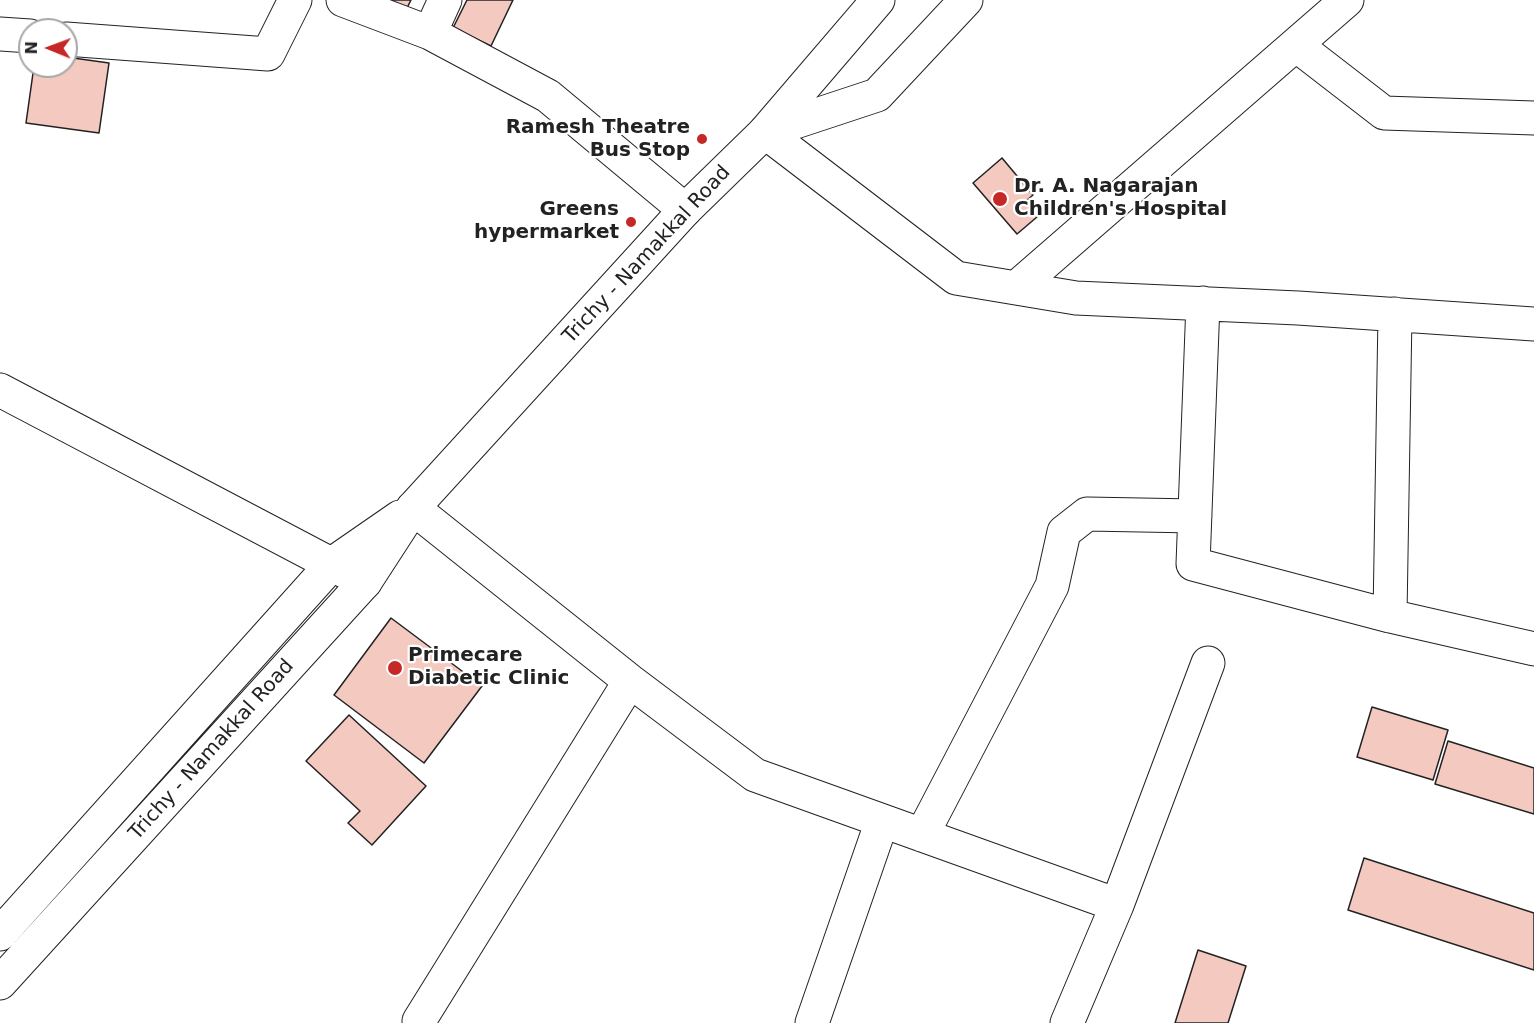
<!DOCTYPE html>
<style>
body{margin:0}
#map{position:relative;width:1534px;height:1023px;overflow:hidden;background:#fff;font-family:"DejaVu Sans",sans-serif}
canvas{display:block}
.north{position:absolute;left:18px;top:18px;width:60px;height:60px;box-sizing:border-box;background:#fff;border:2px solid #a7a7a7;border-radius:50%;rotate:271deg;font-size:16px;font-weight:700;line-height:24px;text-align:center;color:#222}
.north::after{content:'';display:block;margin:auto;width:21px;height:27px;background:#c62828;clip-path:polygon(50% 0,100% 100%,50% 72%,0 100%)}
</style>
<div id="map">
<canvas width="1534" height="1023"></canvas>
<div class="north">N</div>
</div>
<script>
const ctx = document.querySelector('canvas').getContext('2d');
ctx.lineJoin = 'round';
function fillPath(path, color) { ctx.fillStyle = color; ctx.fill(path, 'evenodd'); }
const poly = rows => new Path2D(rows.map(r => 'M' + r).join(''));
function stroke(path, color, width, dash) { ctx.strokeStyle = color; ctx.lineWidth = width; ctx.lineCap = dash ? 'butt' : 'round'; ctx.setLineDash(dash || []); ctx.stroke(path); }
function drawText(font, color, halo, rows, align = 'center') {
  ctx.font = font + ' "DejaVu Sans",sans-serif'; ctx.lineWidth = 4.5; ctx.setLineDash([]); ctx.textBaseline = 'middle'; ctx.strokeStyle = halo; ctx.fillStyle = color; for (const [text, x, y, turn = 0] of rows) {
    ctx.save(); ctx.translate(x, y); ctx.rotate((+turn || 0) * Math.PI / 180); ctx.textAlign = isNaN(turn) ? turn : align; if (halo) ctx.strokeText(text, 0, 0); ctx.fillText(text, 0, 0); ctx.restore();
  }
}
const building = poly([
 [369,0,411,0,403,16,369,0],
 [467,0,513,0,491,46,453,28,467,0],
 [66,57,109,63,99,133,26,123,34,66,66,66,66,57],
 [1002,158,1033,195,1025,202,1037,217,1017,234,973,183,1002,158],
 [391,618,482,686,424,763,334,695,391,618],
 [1372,707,1448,730,1433,780,1357,757,1372,707],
 [349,715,426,786,372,845,348,823,360,811,306,761,349,715],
 [1448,741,1534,768,1534,814,1435,784,1448,741],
 [1364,858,1534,913,1534,970,1348,910,1364,858],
 [1198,950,1246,966,1228,1023,1175,1023,1198,950]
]);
fillPath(building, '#f3c9c0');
stroke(building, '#222', 1.5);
const minor = poly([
 [343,0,430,33,548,96,685,210],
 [430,33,445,0],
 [0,34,30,36],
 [66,39,268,54,295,0],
 [1296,45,1384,113,1534,118],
 [765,132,956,278,1076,298,1298,308,1534,324],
 [765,132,877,95,966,0],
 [1016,288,1347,0],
 [1203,303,1193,564,1390,616,1534,649],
 [0,390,365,582],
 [413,508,630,681,755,775,1117,905],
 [1390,616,1395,314],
 [922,835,1052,586,1064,532,1087,514,1195,516],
 [419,1021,630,681],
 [812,1023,882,821],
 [1067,1023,1117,905,1208,663]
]);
const highway = poly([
 [0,934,332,564,400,517],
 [0,983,365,582,413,508,685,210,765,132,878,0]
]);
stroke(minor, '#222', 35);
stroke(highway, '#222', 35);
stroke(minor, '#fff', 33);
stroke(highway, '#fff', 33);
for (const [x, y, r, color] of [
 [702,139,6,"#c62828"],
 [1000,199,8,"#c62828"],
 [631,222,6,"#c62828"],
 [395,668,8,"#c62828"]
]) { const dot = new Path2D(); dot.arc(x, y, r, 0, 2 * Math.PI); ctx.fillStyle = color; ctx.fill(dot); stroke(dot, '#fff', 2); }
drawText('bold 20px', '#222', '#fff', [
 ["Ramesh Theatre",690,128],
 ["Bus Stop",690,151],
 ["Dr. A. Nagarajan",1014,187,"left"],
 ["Children's Hospital",1014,210,"left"],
 ["Greens",619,210],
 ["hypermarket",619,233],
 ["Primecare",408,656,"left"],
 ["Diabetic Clinic",408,679,"left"]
], 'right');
drawText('20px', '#222', '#fff', [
 ["Trichy - Namakkal Road",647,255,-47],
 ["Trichy - Namakkal Road",212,750,-48]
]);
</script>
